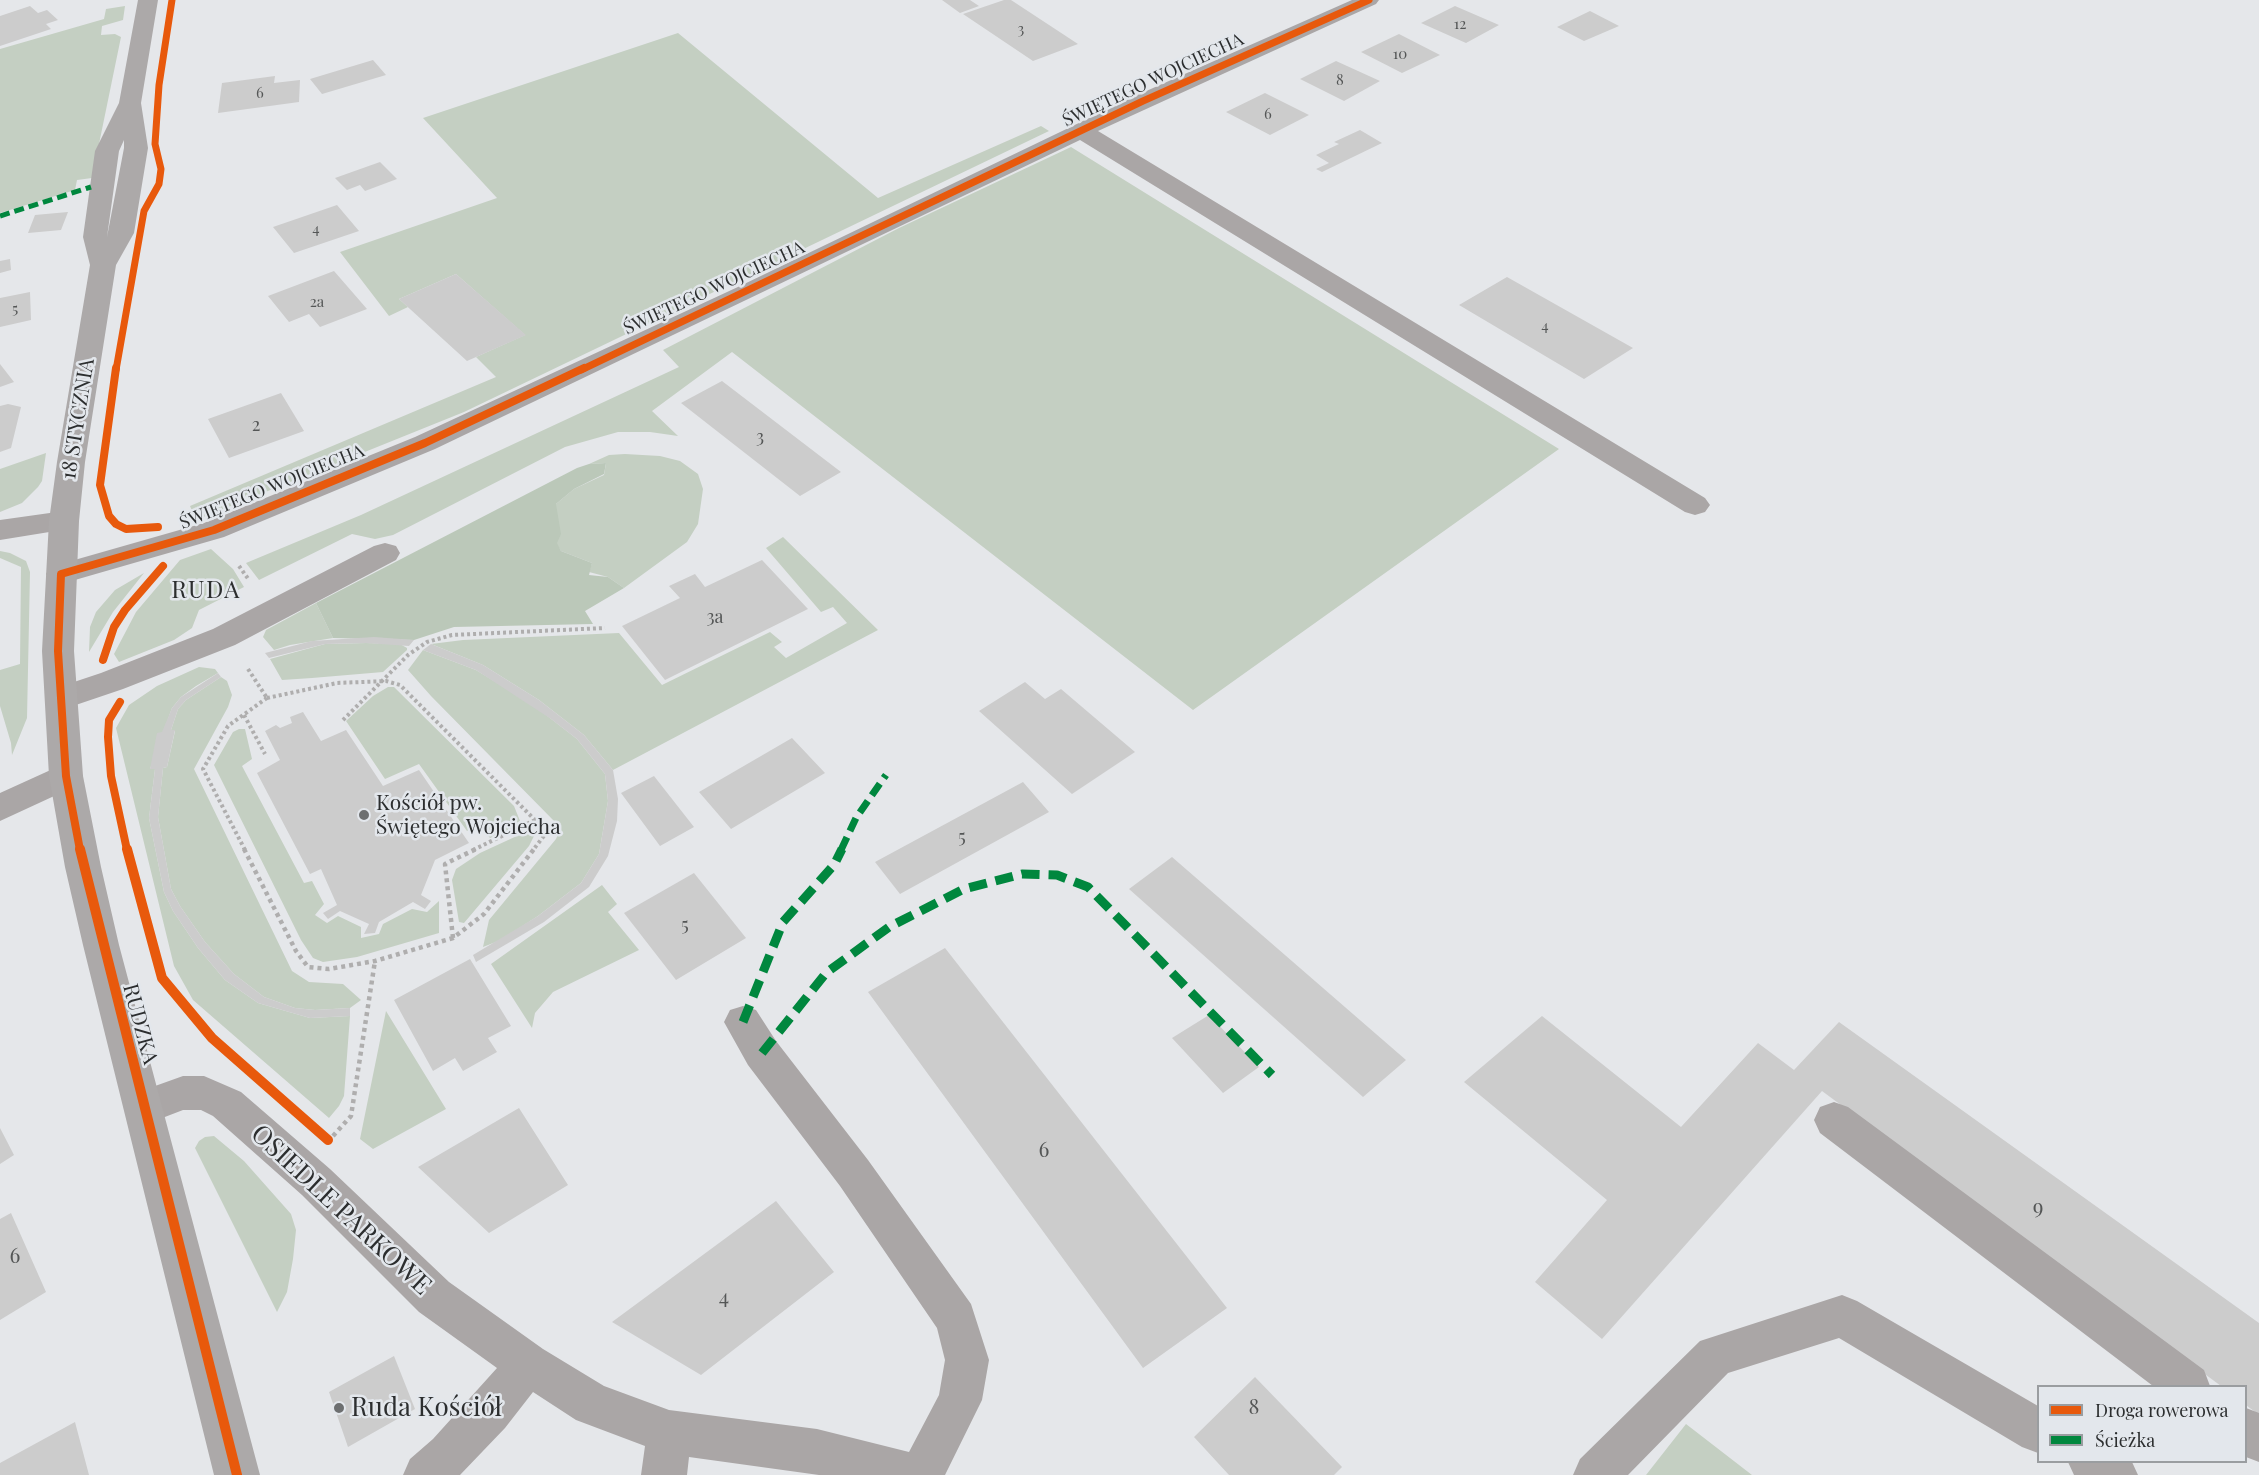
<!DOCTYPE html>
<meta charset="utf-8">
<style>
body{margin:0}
#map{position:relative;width:2259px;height:1475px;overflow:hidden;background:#e5e7ea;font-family:"Playfair Display",serif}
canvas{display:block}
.legend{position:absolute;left:2037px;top:1385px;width:210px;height:78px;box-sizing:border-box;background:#e3e7ec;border:2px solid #9a9da0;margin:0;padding:8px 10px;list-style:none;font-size:18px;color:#2c2e2f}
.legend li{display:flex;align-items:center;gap:12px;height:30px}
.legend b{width:30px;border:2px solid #9a9da0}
</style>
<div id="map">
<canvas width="2259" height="1475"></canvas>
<ul class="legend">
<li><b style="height:8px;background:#e8590c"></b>Droga rowerowa</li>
<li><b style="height:8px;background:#00873e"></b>Ścieżka</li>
</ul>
</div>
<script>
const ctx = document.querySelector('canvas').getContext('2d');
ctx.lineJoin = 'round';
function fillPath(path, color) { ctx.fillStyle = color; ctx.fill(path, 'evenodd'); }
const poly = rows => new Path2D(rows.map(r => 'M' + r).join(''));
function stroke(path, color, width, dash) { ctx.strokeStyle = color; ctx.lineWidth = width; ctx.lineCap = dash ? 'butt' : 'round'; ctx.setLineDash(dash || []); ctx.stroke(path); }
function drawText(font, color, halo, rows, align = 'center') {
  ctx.font = font + ' "Playfair Display",serif'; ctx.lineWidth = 5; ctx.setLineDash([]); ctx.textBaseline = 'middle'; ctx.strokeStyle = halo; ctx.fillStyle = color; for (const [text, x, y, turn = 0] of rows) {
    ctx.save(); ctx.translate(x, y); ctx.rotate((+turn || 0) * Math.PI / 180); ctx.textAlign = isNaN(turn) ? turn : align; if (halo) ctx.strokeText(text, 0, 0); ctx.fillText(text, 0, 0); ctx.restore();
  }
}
fillPath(poly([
 [125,6,123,20,102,26,101,35,115,34,121,37,92,178,77,180,75,190,0,213,0,49,104,19,106,9],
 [678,33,878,198,1041,126,1049,131,464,412,196,520,190,506,496,377,476,357,525,335,456,274,399,299,408,307,389,316,340,252,497,198,423,118],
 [1071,147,1559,449,1193,710,732,352,652,411,678,436,650,432,618,432,565,447,393,535,375,539,352,534,259,580,246,563,361,515,679,367,663,350,899,228],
 [46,453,42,481,38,487,22,503,0,512,0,469],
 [625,454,660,456,680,461,698,474,703,489,698,524,687,542,624,588,608,577,589,572,592,563,561,551,556,543,556,504,574,489,604,475,606,463,589,464,609,455],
 [783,537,878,630,613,770,584,735,539,700,483,665,431,644,463,640,619,633,662,685,770,632,782,642,774,647,786,658,847,623,833,607,821,612,766,548],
 [211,549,233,569,244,587,199,610,192,628,174,640,119,662,114,654,136,612,180,560],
 [0,551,10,553,26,561,30,572,27,718,12,755,11,743,0,706,0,670,20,664,21,567,0,558],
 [144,573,113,612,89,652,90,627,96,612,115,590],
 [316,603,333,638,290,645,274,650,263,637,266,630],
 [366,643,400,644,407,648,407,650,383,672,312,678,282,680,270,659,325,644],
 [423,650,476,670,532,704,577,739,605,774,608,801,599,854,581,883,538,916,501,940,483,947,489,920,556,839,560,830,555,822,431,696,408,670],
 [199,667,215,669,218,673,196,686,181,697,172,708,150,769,155,769,149,818,164,892,173,911,198,948,225,980,258,1003,310,1018,350,1016,344,1096,339,1106,329,1118,193,1000,174,966,116,728,129,705,157,686],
 [221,677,227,681,232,695,228,707,194,769,292,971,309,982,343,984,361,1000,350,1008,315,1010,295,1008,264,997,234,974,205,942,180,906,171,889,158,817,163,768,167,767,175,731,171,730,178,709,186,700],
 [388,687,394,687,514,806,520,821,515,827,490,838,479,825,467,831,419,764,385,779,346,721,373,696],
 [239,729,245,729,252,759,242,766,304,883,312,881,324,904,315,915,327,923,338,916,361,927,361,938,379,934,383,924,412,909,427,912,439,901,439,933,357,957,323,962,313,958,301,940,214,765,233,732],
 [532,829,535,834,529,846,464,923,459,922,452,880,456,869,480,853],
 [602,885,617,904,608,912,639,950,553,992,535,1013,532,1028,491,964],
 [386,1011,446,1109,373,1149,360,1139],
 [214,1136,244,1161,291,1214,296,1230,293,1259,287,1292,277,1312,195,1148,199,1141,205,1137],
 [1686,1424,1752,1475,1646,1475]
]), '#c4cfc2');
fillPath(poly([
 [606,463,604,474,574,489,556,504,561,534,557,543,561,551,592,563,589,575,608,577,624,588,585,611,593,624,454,627,414,640,333,638,316,603,577,468,589,464]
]), '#bbc8b9');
fillPath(poly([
 [942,0,970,0,979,6,960,13],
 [1004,0,1011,0,1078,44,1033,61,963,14],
 [30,6,38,13,47,10,58,20,46,24,51,29,0,46,0,16],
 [1455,6,1499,25,1466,43,1421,23],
 [1590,11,1619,26,1584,41,1557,27],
 [1399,34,1440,55,1402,73,1361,52],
 [373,60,386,75,322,94,310,79],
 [1336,61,1380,81,1344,101,1300,79],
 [275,76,274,83,300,80,299,102,218,113,222,83],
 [1265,93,1309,115,1270,135,1226,112],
 [1360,130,1382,143,1322,172,1316,169,1329,163,1316,155,1339,144,1334,142],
 [380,162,397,179,365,191,360,185,347,190,335,178],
 [337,205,359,231,294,253,273,227],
 [68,212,61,230,28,233,35,215],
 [10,259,11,270,0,273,0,261],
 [334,271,367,309,320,327,309,314,289,322,268,296],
 [456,274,526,335,467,361,399,299],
 [1507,277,1633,348,1584,379,1459,305],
 [30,292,31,320,0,327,0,298],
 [0,364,14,382,0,387],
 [722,381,841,472,800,496,681,403],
 [281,393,304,431,229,458,208,419],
 [8,404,21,407,11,448,0,452,0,406],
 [762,560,808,609,665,680,622,626,680,598,669,586,695,574,705,587],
 [374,637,414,640,409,646,366,643,325,644,269,658,265,653,312,641],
 [431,644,483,665,539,700,584,735,613,770,618,799,617,821,608,856,589,887,544,922,476,962,473,955,538,916,581,883,599,854,608,801,605,774,577,739,551,719,476,670,423,650],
 [218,673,221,677,186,700,178,709,171,730,175,730,167,767,163,768,158,817,171,889,180,906,205,942,234,974,264,997,295,1008,315,1010,350,1008,350,1016,310,1018,258,1003,225,980,198,948,173,911,164,892,149,818,155,769,150,769,157,733,162,732,172,708,181,697],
 [1025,682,1045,699,1061,689,1135,752,1072,794,979,711],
 [303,712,321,741,346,730,383,786,419,770,469,843,435,860,421,895,431,901,425,909,413,902,379,922,375,933,364,934,369,924,340,911,328,919,323,913,337,905,321,869,310,874,257,773,280,760,265,731,276,725,280,728,292,723,290,717],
 [792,738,825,773,731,829,699,792],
 [654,776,694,827,660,846,621,793],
 [1023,782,1049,812,900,894,875,862],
 [1172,857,1406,1060,1363,1097,1129,889],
 [694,873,746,938,676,980,624,913],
 [945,948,1227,1308,1143,1368,868,992],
 [470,959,511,1026,488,1038,497,1052,463,1071,455,1058,433,1071,394,1000],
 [1209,1015,1259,1067,1223,1093,1172,1038],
 [1542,1016,1681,1127,1758,1043,1794,1070,1839,1022,2259,1323,2259,1415,2246,1405,2246,1386,2221,1386,1822,1091,1602,1339,1535,1282,1607,1200,1464,1082],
 [519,1108,568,1185,489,1233,418,1167],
 [0,1128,14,1155,0,1164],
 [776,1201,834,1272,701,1375,612,1322],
 [11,1213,46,1292,0,1320,0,1219],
 [394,1356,415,1409,348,1447,329,1392],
 [1255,1377,1342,1467,1334,1475,1229,1475,1194,1437],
 [75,1422,89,1475,0,1475,0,1463]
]), '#ccc');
stroke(poly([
 [239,566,249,580],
 [248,669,267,698],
 [267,698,337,683,386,681,400,685,547,832,533,850],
 [244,715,265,754],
 [343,720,408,655,427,642,452,635,605,628],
 [245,850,203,769,228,726,267,698],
 [473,850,535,820]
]), '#afaeae', 4, [3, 3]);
stroke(poly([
 [244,849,296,951,308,967,329,969,375,961,453,938,484,914,534,849],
 [453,938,445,864,476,849],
 [333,1136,351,1116,375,961]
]), '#afaeae', 4.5, [4, 4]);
fillPath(poly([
 [1352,0,1379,0,1376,4,1098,131,1705,498,1710,505,1705,512,1695,515,1685,512,1080,140,435,449,224,537,61,584,50,581,46,574,50,567,204,523,415,437,740,286,1135,96,1352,0],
 [64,511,74,514,79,521,74,528,0,540,0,520,64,511],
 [385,543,396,546,400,553,396,560,235,645,123,689,61,710,50,706,45,698,50,690,101,673,213,629,374,546,385,543],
 [66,763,78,767,83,776,78,785,0,821,0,793,66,763],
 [743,1006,756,1010,776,1041,868,1160,971,1304,989,1360,982,1400,945,1475,819,1475,689,1457,687,1475,641,1475,645,1446,576,1420,533,1392,505,1428,460,1475,403,1475,410,1459,433,1439,497,1368,419,1312,302,1195,213,1116,201,1110,183,1110,144,1125,130,1119,124,1107,130,1095,183,1076,204,1076,241,1092,330,1169,449,1282,543,1349,604,1386,669,1410,817,1429,909,1452,939,1395,945,1360,937,1328,840,1186,748,1065,724,1022,730,1010,743,1006],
 [1834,1102,1848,1107,2204,1370,2210,1386,2153,1386,1820,1133,1814,1120,1820,1107,1834,1102],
 [1842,1295,1857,1301,2038,1406,2038,1453,2022,1447,1839,1338,1728,1373,1628,1475,1573,1475,1580,1459,1700,1341,1842,1295],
 [2246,1408,2259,1413,2259,1462,2246,1457,2246,1408],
 [2068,1462,2132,1462,2138,1475,2074,1475,2068,1462]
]), '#aaa6a6');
fillPath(poly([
 [138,0,158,0,141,103,148,148,134,233,116,265,85,462,79,521,74,651,83,776,101,867,119,945,260,1475,214,1475,83,945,65,867,49,776,42,651,49,521,57,462,90,265,83,237,95,151,119,103,138,0],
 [124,140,124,148,107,237,119,151,124,140]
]), '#aca9a9');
stroke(poly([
 [0,216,91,187]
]), '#00873e', 5, [10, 5]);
stroke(poly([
 [841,850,856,818,886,775]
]), '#00873e', 7, [14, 7]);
stroke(poly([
 [743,1022,783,922,834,865,842,849],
 [762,1053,826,973,889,927,964,889,1022,874,1057,875,1088,887,1272,1075]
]), '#00873e', 9, [18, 9]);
stroke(poly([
 [116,370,144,211,159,184,161,169,155,144,159,85,172,0],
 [581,370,1143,101,1369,0]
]), '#e8590c', 7);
stroke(poly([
 [116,368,100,485,109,516,116,524,126,529,158,527],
 [103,660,114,627,125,610,163,566],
 [120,702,109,720,108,737,111,776,127,850],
 [80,850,66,776,58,651,61,574,214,530,425,443,584,368]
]), '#e8590c', 8);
stroke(poly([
 [80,849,237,1475],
 [127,849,162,978,212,1038,328,1140]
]), '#e8590c', 10);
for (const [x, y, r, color] of [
 [364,815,6,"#6d6f70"],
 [339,1408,6,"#6d6f70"]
]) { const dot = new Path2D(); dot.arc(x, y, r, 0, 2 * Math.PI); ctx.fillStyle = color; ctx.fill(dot); stroke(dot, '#e3e7ec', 2); }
drawText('15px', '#545656', null, [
 ["12",1460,24],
 ["3",1021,29],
 ["10",1400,54],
 ["8",1340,80],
 ["6",260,93],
 ["6",1268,114],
 ["4",316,229],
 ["2a",317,302],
 ["5",15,309],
 ["4",1545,326]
]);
drawText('18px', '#2c2e2f', '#e3e7ec', [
 ["ŚWIĘTEGO WOJCIECHA",1153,80,-25],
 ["ŚWIĘTEGO WOJCIECHA",714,288,-25],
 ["ŚWIĘTEGO WOJCIECHA",272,487,-22]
]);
drawText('18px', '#545656', null, [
 ["2",256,425],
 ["3",760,437],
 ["3a",715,617],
 ["5",962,837],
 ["5",685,925]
]);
drawText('21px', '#2c2e2f', '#e3e7ec', [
 ["18 STYCZNIA",78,419,-81],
 ["RUDZKA",140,1024,75]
]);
drawText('21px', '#2c2e2f', '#e3e7ec', [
 ["Kościół pw.",376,803],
 ["Świętego Wojciecha",376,827]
], 'left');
drawText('21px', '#545656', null, [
 ["6",1044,1150],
 ["9",2038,1207],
 ["6",15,1256],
 ["4",724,1297],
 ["8",1254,1407]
]);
ctx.letterSpacing = '1.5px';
drawText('24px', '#2c2e2f', '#e3e7ec', [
 ["RUDA",206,591]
]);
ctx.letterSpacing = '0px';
drawText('26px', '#2c2e2f', '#e3e7ec', [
 ["OSIEDLE PARKOWE",341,1210,43]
]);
drawText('26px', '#2c2e2f', '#e3e7ec', [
 ["Ruda Kościół",351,1408]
], 'left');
</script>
